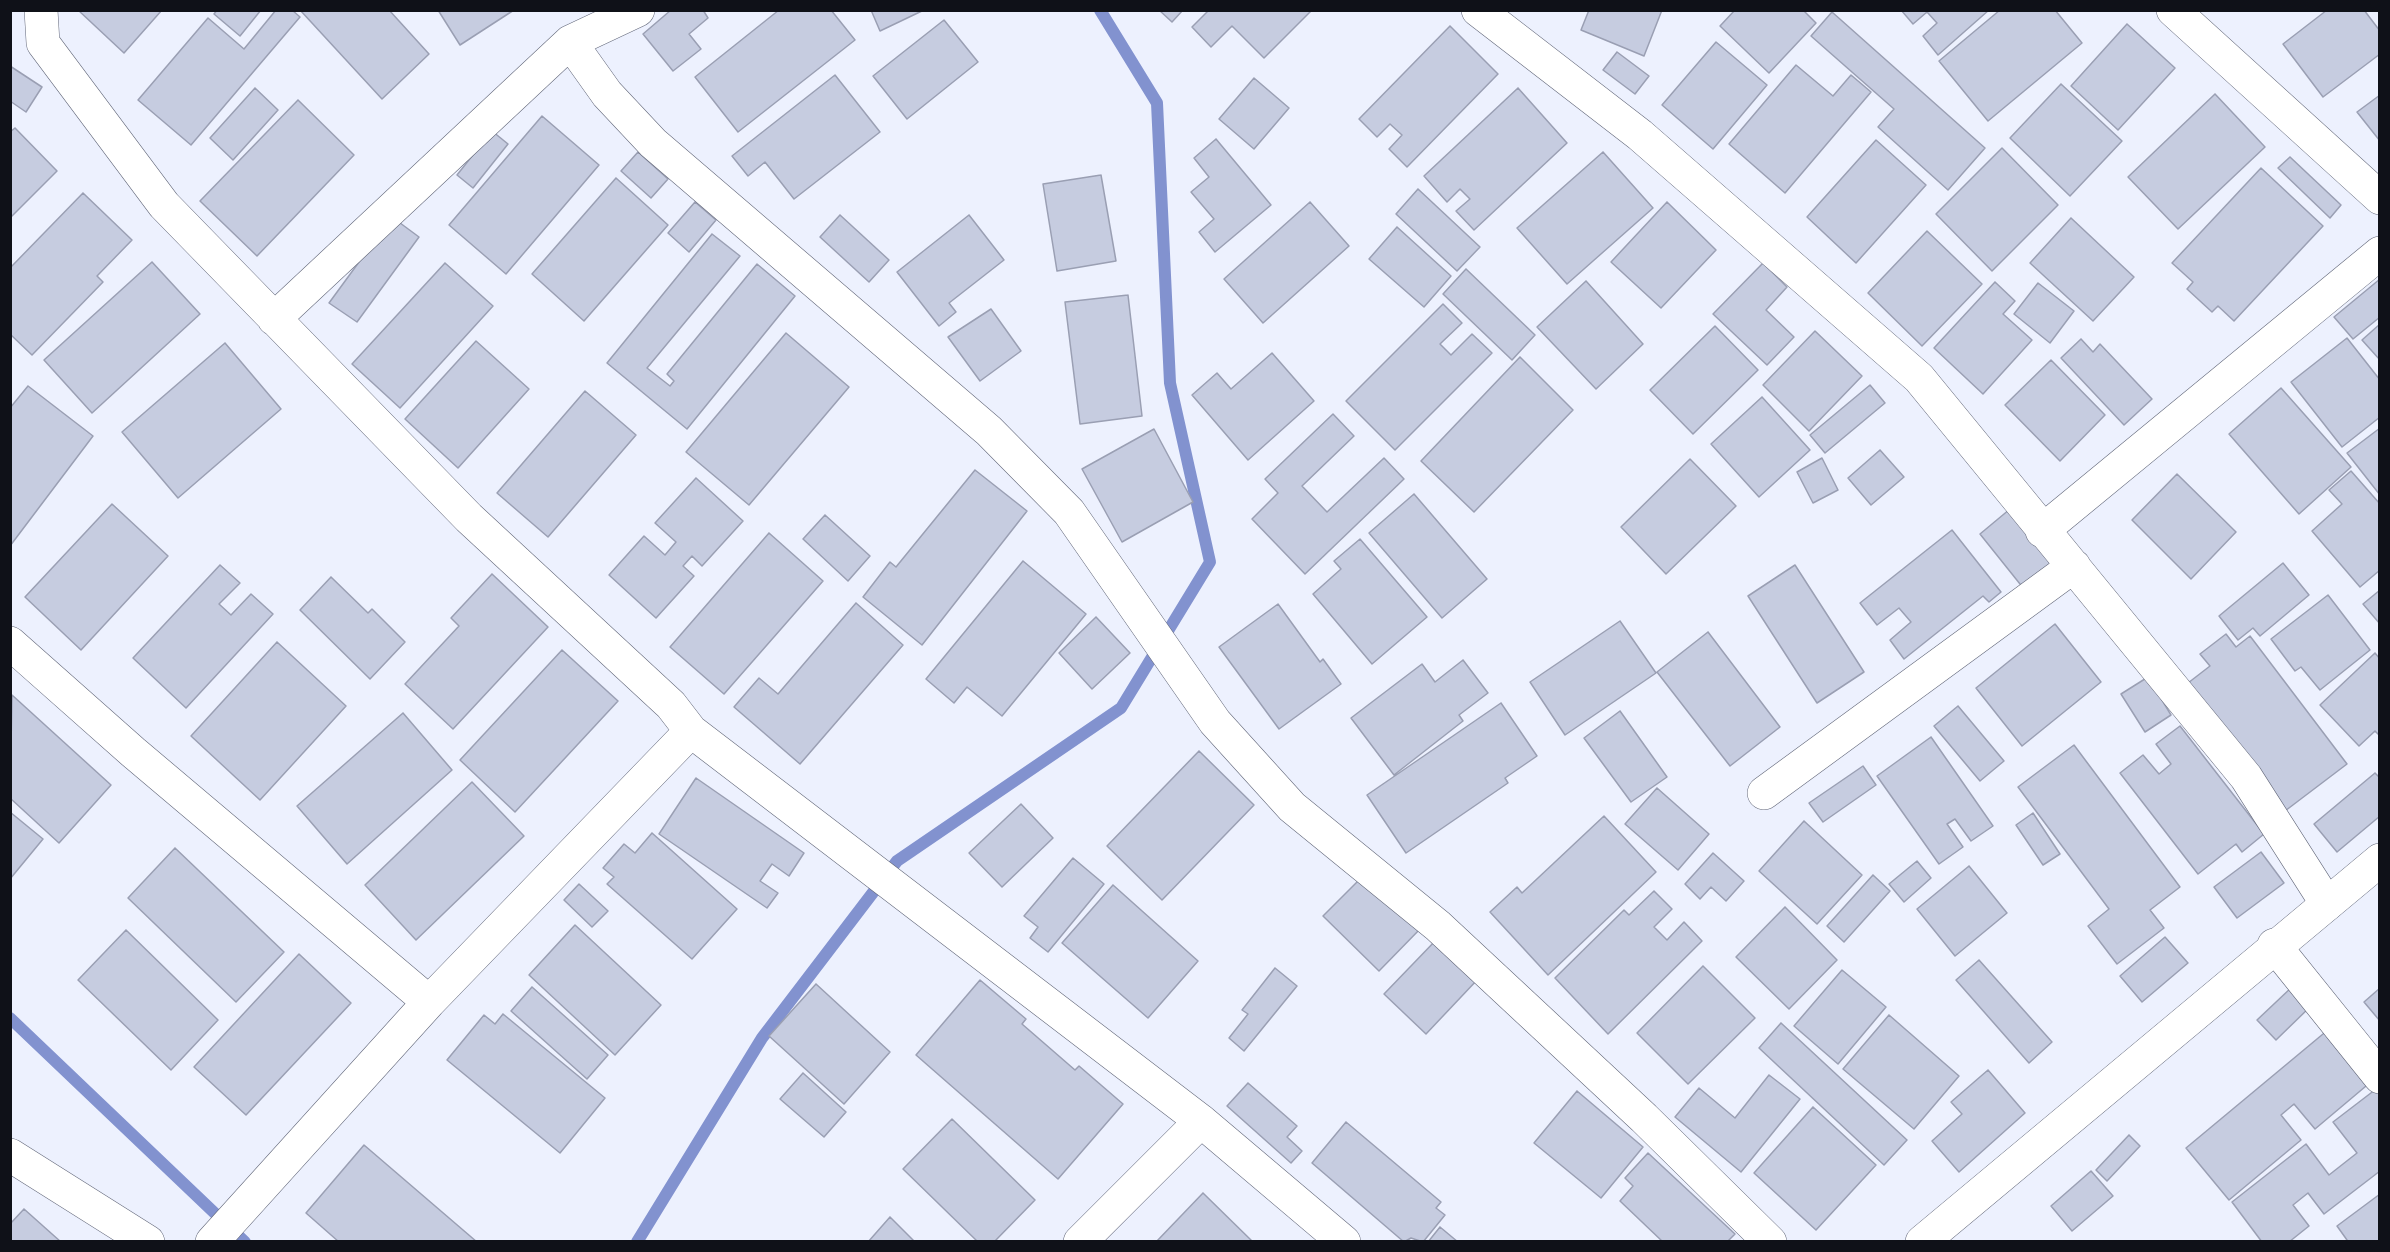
<!DOCTYPE html>
<style>
body{margin:0}
#map{position:relative;width:2390px;height:1252px;overflow:hidden;background:#edf1fe;font-family:"Archivo Narrow",sans-serif}
canvas{display:block}
.frame{position:absolute;inset:0;border:12px solid #0f1118;pointer-events:none}
</style>
<div id="map">
<canvas width="2390" height="1252"></canvas>
<div class="frame"></div>
</div>
<script>
const ctx = document.querySelector('canvas').getContext('2d');
ctx.lineJoin = 'round';
const poly = rows => new Path2D(rows.map(r => 'M' + r).join(''));
function stroke(path, color, width, dash) { ctx.strokeStyle = color; ctx.lineWidth = width; ctx.lineCap = dash ? 'butt' : 'round'; ctx.setLineDash(dash || []); ctx.stroke(path); }
function fillPath(path, color) { ctx.fillStyle = color; ctx.fill(path, 'evenodd'); }
stroke(poly([
 [10,1018,245,1242],
 [637,1242,762,1038,897,861,1121,708,1210,562,1170,383,1157,103,1100,10]
]), '#8292cf', 12);
const building = poly([
 [78,10,162,10,124,53,78,10],
 [217,10,261,10,240,36,214,14,217,10],
 [276,10,292,10,300,17,191,145,138,100,208,18,244,49,276,10],
 [300,10,389,10,429,54,382,99,300,10],
 [438,10,514,10,460,45,438,10],
 [671,10,703,10,708,18,689,34,701,49,673,71,643,34,671,10],
 [779,10,831,10,855,40,738,132,695,77,779,10],
 [871,10,924,10,880,31,871,10],
 [1159,10,1183,10,1172,22,1159,10],
 [1209,10,1312,10,1264,58,1232,26,1211,47,1192,27,1209,10],
 [1589,10,1662,10,1644,56,1581,30,1589,10],
 [1735,10,1803,10,1816,23,1769,73,1720,26,1735,10],
 [1901,10,1989,10,1938,55,1923,36,1937,23,1927,12,1913,24,1901,10],
 [2000,10,2055,10,2082,43,1988,121,1939,61,2000,10],
 [2327,10,2364,10,2380,31,2380,54,2323,97,2283,44,2327,10],
 [1832,12,1985,148,1948,190,1878,127,1894,109,1811,36,1832,12],
 [944,20,978,62,907,119,873,76,944,20],
 [2127,24,2175,68,2118,130,2071,86,2127,24],
 [1450,26,1498,74,1407,167,1389,149,1402,135,1390,124,1377,137,1359,119,1450,26],
 [1716,42,1767,85,1713,149,1662,105,1716,42],
 [1617,52,1649,76,1635,94,1603,70,1617,52],
 [1796,65,1833,96,1851,75,1871,92,1785,193,1729,144,1796,65],
 [10,66,42,87,26,112,10,101,10,66],
 [835,75,880,132,794,199,765,162,748,176,732,156,835,75],
 [1254,78,1289,108,1254,149,1219,119,1254,78],
 [2061,84,2122,141,2070,196,2010,138,2061,84],
 [255,88,278,110,233,160,210,138,255,88],
 [1518,88,1567,143,1474,230,1456,211,1470,199,1460,189,1447,202,1424,176,1518,88],
 [2215,94,2265,147,2178,229,2128,177,2215,94],
 [2380,95,2380,141,2357,112,2380,95],
 [298,100,354,155,257,256,200,201,298,100],
 [542,116,599,165,506,274,449,225,542,116],
 [15,128,57,171,10,218,10,132,15,128],
 [492,131,508,144,473,188,457,175,492,131],
 [1216,139,1271,205,1215,252,1199,232,1214,219,1191,192,1209,177,1194,158,1216,139],
 [1876,140,1926,185,1856,263,1807,217,1876,140],
 [2002,148,2058,205,1992,271,1936,214,2002,148],
 [638,152,668,179,651,198,621,171,638,152],
 [1603,152,1653,208,1567,284,1517,228,1603,152],
 [2290,157,2341,205,2330,218,2278,168,2290,157],
 [2261,168,2323,226,2234,321,2218,306,2212,312,2187,289,2193,282,2172,263,2261,168],
 [1101,175,1116,261,1057,271,1043,184,1101,175],
 [616,178,668,225,584,321,532,274,616,178],
 [1418,189,1480,247,1457,271,1396,214,1418,189],
 [83,193,132,240,97,276,103,282,32,355,10,334,10,268,83,193],
 [695,202,716,220,689,252,668,233,695,202],
 [1310,202,1349,246,1263,323,1224,279,1310,202],
 [1667,202,1716,250,1661,308,1611,262,1667,202],
 [840,215,889,260,869,282,820,237,840,215],
 [969,215,1004,260,949,303,956,312,939,326,897,272,969,215],
 [392,217,419,237,357,322,329,303,392,217],
 [2071,218,2134,277,2093,321,2030,263,2071,218],
 [1397,227,1451,276,1424,307,1369,259,1397,227],
 [1927,231,1982,284,1922,346,1868,293,1927,231],
 [712,234,740,256,647,368,670,386,674,381,667,374,757,264,795,296,687,429,607,363,712,234],
 [152,262,200,314,92,413,44,360,152,262],
 [445,263,493,306,400,408,352,364,445,263],
 [1763,263,1787,287,1766,310,1794,337,1767,365,1713,314,1763,263],
 [1466,269,1535,335,1512,360,1443,294,1466,269],
 [2380,279,2380,317,2353,339,2334,317,2380,279],
 [1586,281,1643,344,1596,389,1537,327,1586,281],
 [1995,282,2015,301,2003,314,2032,340,1983,394,1934,348,1995,282],
 [2038,283,2074,311,2050,343,2014,314,2038,283],
 [1128,295,1142,416,1080,424,1065,302,1128,295],
 [1443,304,1462,323,1440,344,1451,355,1472,334,1492,353,1395,450,1346,401,1443,304],
 [991,309,1021,351,980,381,948,337,991,309],
 [2380,324,2380,360,2362,340,2380,324],
 [1715,326,1758,370,1693,434,1650,390,1715,326],
 [1815,331,1862,376,1809,431,1763,385,1815,331],
 [786,333,849,387,749,505,686,452,786,333],
 [2347,338,2380,380,2380,417,2342,447,2291,382,2347,338],
 [2081,339,2093,352,2100,344,2152,399,2124,425,2061,358,2081,339],
 [476,341,529,389,458,468,405,419,476,341],
 [225,343,281,409,178,498,122,432,225,343],
 [1272,353,1314,401,1248,460,1192,395,1217,373,1231,389,1272,353],
 [1520,357,1573,410,1474,512,1421,461,1520,357],
 [2051,360,2105,415,2060,461,2005,405,2051,360],
 [1870,385,1885,403,1825,453,1810,435,1870,385],
 [28,386,93,436,10,546,10,408,28,386],
 [2281,388,2351,467,2299,514,2229,434,2281,388],
 [585,391,636,435,548,537,497,493,585,391],
 [1762,397,1810,450,1759,497,1711,444,1762,397],
 [1333,414,1354,436,1302,486,1327,512,1384,458,1404,479,1305,574,1252,519,1278,493,1265,479,1333,414],
 [2380,428,2380,495,2347,453,2380,428],
 [1154,429,1193,502,1122,542,1082,469,1154,429],
 [1880,450,1904,477,1871,505,1848,478,1880,450],
 [1822,458,1838,490,1813,503,1797,472,1822,458],
 [1690,459,1736,506,1666,574,1621,527,1690,459],
 [975,470,1027,511,922,645,863,597,890,562,896,567,975,470],
 [2351,471,2380,504,2380,570,2360,587,2312,531,2342,504,2329,490,2351,471],
 [2177,474,2236,532,2191,579,2132,520,2177,474],
 [696,478,743,521,702,566,692,556,683,566,694,576,656,618,609,575,644,536,665,555,676,542,655,523,696,478],
 [1414,494,1487,579,1442,618,1369,533,1414,494],
 [112,504,168,556,81,650,25,597,112,504],
 [2010,509,2058,569,2028,594,1980,534,2010,509],
 [825,515,870,556,848,581,803,539,825,515],
 [1952,530,2001,592,1989,602,1983,596,1904,659,1890,640,1911,622,1899,608,1877,625,1860,603,1952,530],
 [769,533,823,581,724,694,670,647,769,533],
 [1360,539,1427,617,1372,664,1313,594,1341,569,1334,561,1360,539],
 [1023,561,1086,614,1002,716,967,687,954,703,926,679,1023,561],
 [2283,563,2309,595,2260,636,2253,628,2238,640,2219,616,2283,563],
 [220,565,240,583,219,604,231,615,251,594,273,614,186,708,133,658,220,565],
 [1795,565,1864,672,1817,703,1748,596,1795,565],
 [492,574,548,627,453,729,405,684,459,626,451,618,492,574],
 [331,577,368,613,372,609,405,642,370,679,300,610,331,577],
 [2380,590,2380,624,2363,604,2380,590],
 [2328,595,2370,650,2320,690,2301,667,2295,671,2271,639,2328,595],
 [856,603,903,645,800,764,734,707,759,678,778,694,856,603],
 [1278,604,1320,662,1323,659,1341,684,1279,729,1219,647,1278,604],
 [1096,617,1130,653,1092,689,1059,653,1096,617],
 [1620,621,1656,673,1565,735,1530,682,1620,621],
 [2055,624,2101,682,2022,746,1976,688,2055,624],
 [1708,632,1780,727,1730,766,1657,672,1708,632],
 [2226,634,2236,647,2250,636,2347,764,2285,811,2188,683,2210,666,2200,654,2226,634],
 [277,642,346,706,260,800,191,736,277,642],
 [562,650,618,701,515,812,460,760,562,650],
 [2375,653,2380,659,2380,736,2375,731,2359,746,2320,705,2375,653],
 [1463,660,1488,693,1459,715,1463,721,1394,775,1351,718,1422,664,1435,682,1463,660],
 [2148,677,2171,715,2145,732,2121,694,2148,677],
 [12,695,111,785,59,843,10,798,12,695],
 [1501,703,1537,756,1505,778,1508,783,1406,853,1367,795,1501,703],
 [1958,706,2004,761,1980,781,1934,726,1958,706],
 [1620,711,1667,777,1631,802,1584,738,1620,711],
 [403,713,452,770,347,864,297,806,403,713],
 [2180,726,2264,834,2242,852,2236,844,2198,874,2120,773,2143,755,2159,774,2171,764,2156,744,2180,726],
 [1931,737,1993,826,1971,841,1955,819,1947,824,1963,847,1939,864,1877,776,1931,737],
 [2074,745,2180,887,2150,910,2164,928,2117,964,2088,926,2109,909,2018,787,2074,745],
 [1199,751,1254,805,1162,900,1107,846,1199,751],
 [1863,766,1876,785,1823,822,1809,803,1863,766],
 [2375,773,2380,778,2380,816,2337,852,2314,824,2375,773],
 [696,778,804,853,789,876,772,864,760,881,778,893,767,908,659,834,696,778],
 [472,782,524,836,416,940,365,885,472,782],
 [1657,788,1709,834,1678,870,1625,824,1657,788],
 [1021,804,1053,838,1002,887,969,853,1021,804],
 [10,812,43,839,10,879,10,812],
 [2033,813,2060,854,2043,865,2016,825,2033,813],
 [1604,816,1656,872,1548,975,1490,912,1517,887,1522,893,1604,816],
 [1804,821,1862,875,1817,924,1759,871,1804,821],
 [652,833,737,909,692,959,607,884,614,877,603,868,624,844,635,853,652,833],
 [175,848,284,952,236,1002,128,898,175,848],
 [2261,852,2284,883,2237,918,2214,887,2261,852],
 [1713,853,1744,881,1726,901,1711,887,1700,899,1685,884,1713,853],
 [1073,858,1104,884,1048,952,1030,938,1038,927,1024,916,1073,858],
 [1917,861,1931,878,1904,902,1889,884,1917,861],
 [1969,866,2007,913,1955,956,1917,909,1969,866],
 [1366,873,1421,928,1379,971,1323,916,1366,873],
 [1873,875,1890,891,1844,942,1827,926,1873,875],
 [579,884,608,911,592,927,564,900,579,884],
 [1113,885,1198,961,1148,1018,1062,943,1113,885],
 [1654,891,1672,909,1654,927,1667,940,1684,922,1702,941,1608,1034,1555,978,1624,910,1629,915,1654,891],
 [1785,907,1837,960,1789,1009,1736,957,1785,907],
 [575,925,661,1005,615,1055,529,975,575,925],
 [126,930,218,1020,171,1070,78,980,126,930],
 [2165,937,2188,963,2142,1002,2120,976,2165,937],
 [1437,939,1478,979,1426,1034,1384,994,1437,939],
 [299,954,351,1003,246,1115,194,1067,299,954],
 [1979,960,2052,1042,2029,1063,1956,980,1979,960],
 [1703,966,1755,1018,1688,1084,1637,1033,1703,966],
 [1275,968,1297,986,1244,1051,1229,1038,1248,1014,1242,1010,1275,968],
 [1842,970,1886,1007,1838,1064,1794,1026,1842,970],
 [980,980,1026,1019,1022,1024,1075,1070,1079,1066,1123,1104,1058,1179,916,1055,980,980],
 [816,984,890,1052,844,1104,769,1036,816,984],
 [2293,986,2312,1005,2276,1040,2257,1020,2293,986],
 [532,987,608,1055,587,1079,511,1011,532,987],
 [2380,988,2380,1021,2364,1002,2380,988],
 [503,1014,605,1098,560,1153,447,1060,484,1015,495,1024,503,1014],
 [1889,1015,1959,1076,1914,1129,1843,1069,1889,1015],
 [1781,1023,1907,1140,1884,1165,1759,1048,1781,1023],
 [2329,1029,2372,1081,2315,1129,2294,1104,2281,1115,2301,1140,2229,1200,2186,1148,2329,1029],
 [1988,1070,2025,1113,1959,1172,1932,1141,1962,1114,1951,1102,1988,1070],
 [803,1073,846,1112,824,1137,780,1099,803,1073],
 [1769,1075,1800,1099,1741,1172,1675,1117,1699,1088,1735,1118,1769,1075],
 [1248,1083,1297,1126,1287,1137,1302,1151,1291,1163,1227,1106,1248,1083],
 [2380,1086,2380,1171,2324,1214,2308,1193,2293,1205,2309,1226,2289,1242,2262,1242,2232,1202,2306,1144,2329,1175,2357,1153,2333,1122,2380,1086],
 [1577,1091,1643,1147,1601,1198,1534,1143,1577,1091],
 [1813,1107,1876,1165,1816,1230,1754,1173,1813,1107],
 [952,1119,1035,1200,994,1242,978,1242,903,1169,952,1119],
 [1346,1122,1441,1202,1436,1208,1445,1215,1423,1242,1411,1238,1404,1242,1312,1163,1346,1122],
 [2129,1135,2140,1146,2107,1181,2096,1170,2129,1135],
 [364,1145,477,1242,339,1242,306,1213,364,1145],
 [1648,1153,1735,1234,1727,1242,1663,1242,1620,1201,1633,1186,1625,1178,1648,1153],
 [2091,1171,2113,1196,2072,1231,2051,1206,2091,1171],
 [1203,1193,1253,1242,1156,1242,1203,1193],
 [2380,1194,2380,1242,2345,1242,2347,1240,2337,1226,2380,1194],
 [24,1209,61,1242,10,1242,10,1224,24,1209],
 [890,1217,915,1242,868,1242,890,1217],
 [1440,1227,1458,1242,1428,1242,1440,1227]
]);
fillPath(building, '#c6cce0');
stroke(building, '#9a9fb3', 1.5);
const minor = poly([
 [41,10,43,43,164,205,469,518,671,705,691,731,1201,1121,1344,1242],
 [1478,10,1640,135,1919,378,2246,777,2327,904],
 [2173,10,2380,198],
 [570,42,607,94,653,143,989,431,1069,512,1215,722,1292,807,1438,926,1644,1118,1770,1242],
 [274,319,570,42,638,10],
 [2042,531,2380,253],
 [10,643,133,752,429,1002],
 [1764,793,2074,566],
 [2274,945,2380,1077],
 [10,1155,148,1242],
 [212,1242,429,1002,691,731],
 [1080,1242,1201,1121]
]);
const major = poly([
 [1922,1242,2380,860]
]);
stroke(minor, '#626779', 34);
stroke(major, '#626779', 34);
stroke(minor, '#fff', 33);
stroke(major, '#fff', 33);
</script>
